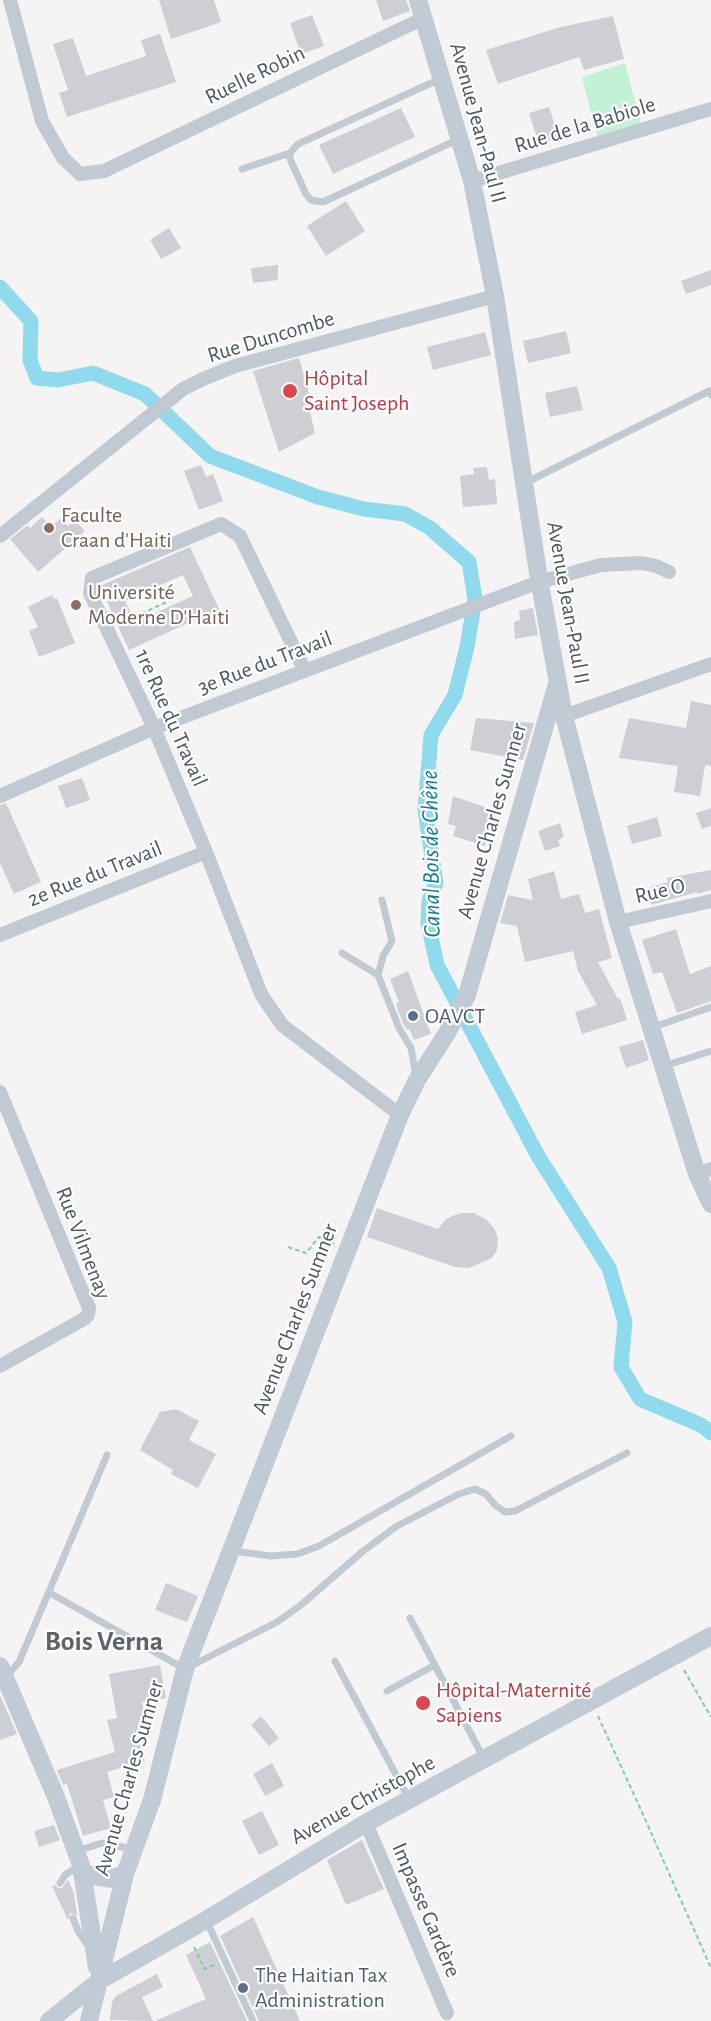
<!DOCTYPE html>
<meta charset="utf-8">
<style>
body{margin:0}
canvas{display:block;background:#f5f3f3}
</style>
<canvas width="711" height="2021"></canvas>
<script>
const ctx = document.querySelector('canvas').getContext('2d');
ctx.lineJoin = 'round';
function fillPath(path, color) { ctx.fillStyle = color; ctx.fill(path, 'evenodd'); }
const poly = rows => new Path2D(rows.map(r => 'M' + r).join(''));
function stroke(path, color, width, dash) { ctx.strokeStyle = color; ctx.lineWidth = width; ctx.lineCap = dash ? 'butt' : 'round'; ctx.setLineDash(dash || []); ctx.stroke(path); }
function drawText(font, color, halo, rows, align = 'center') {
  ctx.font = font + ' "Alegreya Sans",sans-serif'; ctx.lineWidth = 4.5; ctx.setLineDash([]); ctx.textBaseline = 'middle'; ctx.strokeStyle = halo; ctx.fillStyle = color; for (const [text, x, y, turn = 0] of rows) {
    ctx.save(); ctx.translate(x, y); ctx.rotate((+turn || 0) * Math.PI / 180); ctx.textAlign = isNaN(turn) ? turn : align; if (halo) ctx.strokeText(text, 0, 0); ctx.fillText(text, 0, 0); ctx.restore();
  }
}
fillPath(poly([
 [625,63,641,123,597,136,582,77]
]), '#c3f1d5');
stroke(poly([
 [0,287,31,321,30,360,37,378,58,380,93,373,145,394,210,456,318,497,364,509,405,514,430,528,469,562,475,599,467,647,455,695,431,735,425,810,436,883,429,901,428,923,437,965,538,1156,609,1268,625,1322,621,1367,640,1399,701,1425,711,1433]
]), '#90daee', 15);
fillPath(poly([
 [159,0,214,0,221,22,171,39],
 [376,0,406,0,410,11,383,21],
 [312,15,324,46,301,54,290,23],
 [613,16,624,59,584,70,579,57,498,84,486,50,561,27],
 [160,34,176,82,67,117,59,93,68,90,53,44,73,38,86,76,146,56,141,40],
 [549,107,559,138,539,144,529,113],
 [401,108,415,137,333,174,319,145],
 [346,201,365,231,326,256,307,226],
 [169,228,181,248,161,259,150,240],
 [278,265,278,280,253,283,251,268],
 [711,270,711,285,686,294,681,281],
 [566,331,571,353,528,363,523,341],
 [485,332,491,355,433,370,427,347],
 [299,358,313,407,309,408,315,433,279,452,253,371],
 [577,386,583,410,550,417,545,393],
 [201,465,206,477,213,474,223,501,199,510,184,471],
 [487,467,489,480,495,479,497,504,463,507,460,476,474,474,473,468],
 [42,517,51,527,61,518,68,526,75,520,85,531,38,572,10,539,28,525,30,528],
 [190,547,219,609,129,650,100,586],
 [183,575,193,596,135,622,125,601],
 [52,595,54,599,57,598,75,643,39,657,29,631,38,627,28,607],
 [533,608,538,635,515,639,514,622,520,620,519,611],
 [691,701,711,705,711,766,705,765,700,796,674,792,678,766,619,758,629,718,686,728],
 [476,718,534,723,523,760,470,750],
 [82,778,90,800,66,808,58,786],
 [453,796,494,810,485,846,453,836,456,826,448,824],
 [6,803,41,882,14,894,0,863,0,805],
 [711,808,711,826,702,829,696,813],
 [657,817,662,836,632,844,627,826],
 [560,823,564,837,558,840,560,846,545,851,538,831],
 [711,870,711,890,697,894,697,892,651,905,647,888,668,882,667,878],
 [554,871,561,899,579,894,585,913,599,909,612,958,598,962,618,999,620,998,627,1020,582,1034,575,1012,597,1005,578,971,573,951,525,962,517,926,500,923,508,895,533,900,528,879],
 [676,929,690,974,711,966,711,1001,677,1013,662,972,653,974,642,940],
 [408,971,431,1034,414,1040,409,1029,407,1030,404,1026,396,1004,399,1002,390,979],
 [643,1040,649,1060,626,1068,619,1047],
 [377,1208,438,1229,445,1220,452,1216,462,1213,474,1213,487,1220,495,1230,498,1238,497,1250,492,1258,469,1268,455,1267,367,1237],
 [176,1409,199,1421,189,1440,216,1454,198,1488,171,1474,173,1470,140,1450,160,1412],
 [166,1583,198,1596,187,1622,155,1610],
 [160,1665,166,1698,142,1702,148,1727,142,1729,145,1739,139,1741,145,1761,107,1772,114,1797,103,1800,111,1828,83,1836,67,1784,63,1785,57,1770,115,1752,107,1720,117,1718,109,1674],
 [0,1695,17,1734,0,1740],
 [261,1716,279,1738,269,1746,251,1725],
 [272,1763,284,1786,265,1796,253,1774],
 [262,1811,279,1845,259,1855,242,1821],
 [54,1825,60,1840,39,1847,34,1831],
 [362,1840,384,1889,346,1905,327,1860],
 [68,1880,74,1893,77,1915,70,1913,68,1920,52,1886,55,1885,58,1888,62,1888],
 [253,1917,300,2021,259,2021,220,1936],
 [210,1942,247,2021,155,2021,206,1999,186,1955],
 [157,1974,163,1987,142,1997,153,2021,110,2020,112,2002,116,1996]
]), '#cdcfd5');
stroke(poly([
 [121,623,169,601],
 [288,1247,306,1253,319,1237,334,1244],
 [684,1670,711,1717],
 [598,1716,641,1810,711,1968],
 [194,1947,205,1969,215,1964]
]), '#7ad0a6', 2, [4.5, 3]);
stroke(poly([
 [440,79,298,144,290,153,290,159,306,194,311,200,323,202,459,139],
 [242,169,290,153],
 [525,483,709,391,711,395],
 [342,953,378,975,399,1028,411,1048,416,1076],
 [378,975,383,956,392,941,382,900],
 [651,1028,711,1007],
 [664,1066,711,1051],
 [233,1551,271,1556,297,1554,319,1546,511,1436],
 [50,1593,185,1669,277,1622,301,1605,362,1552,397,1526,459,1494,475,1489,486,1494,495,1505,505,1512,515,1511,627,1453],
 [410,1618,483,1757],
 [335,1661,409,1799],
 [7,1676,19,1662,107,1455],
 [387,1691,435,1665],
 [77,1851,102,1843,132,1849],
 [60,1883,65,1875,79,1866],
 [73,1918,78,1931,89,1947],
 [207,1922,253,2021]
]), '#c1cad2', 7);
stroke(poly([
 [10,0,42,121,63,158,80,174,104,171,424,18],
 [472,181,711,109],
 [0,536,183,389,203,379,235,366,495,296],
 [305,671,240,536,221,524,92,578,90,593,154,728,206,852,261,994,282,1025,400,1115],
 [564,716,711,664],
 [0,796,154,728,539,582,601,565,642,563,656,566,669,572],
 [618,922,711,901],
 [0,935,206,852],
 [0,1092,89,1308,88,1315,84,1319,0,1366],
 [697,1174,711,1169],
 [366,1823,447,2013]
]), '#c1cad2', 14);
stroke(poly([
 [418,0,472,181,495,296,539,579,564,716,618,922,697,1174,711,1204],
 [0,1666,56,1797,81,1865,97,1967],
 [83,1872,93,1876,110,1879,125,1874],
 [49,2021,99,1981,206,1920,366,1823,711,1636],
 [89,2021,125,1874,152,1800,185,1669,400,1115,417,1080,447,1033,467,995,557,684]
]), '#c1cbd6', 18);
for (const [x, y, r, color] of [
 [290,391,8,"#e0444e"],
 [49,528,6,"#8d6e63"],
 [76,605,6,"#8d6e63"],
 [413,1016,6,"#5c6f8a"],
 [423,1703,8,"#e0444e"],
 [243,1988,6,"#5c6f8a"]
]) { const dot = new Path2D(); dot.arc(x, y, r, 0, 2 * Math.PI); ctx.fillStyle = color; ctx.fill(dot); stroke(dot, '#fff', 2); }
drawText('22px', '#4a5661', '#fff', [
 ["Ruelle Robin",255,75,-26],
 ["Avenue Jean-Paul II",478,123,75],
 ["Rue de la Babiole",585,125,-17],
 ["Rue Duncombe",271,337,-17],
 ["Avenue Jean-Paul II",568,603,80],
 ["3e Rue du Travail",265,663,-21],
 ["1re Rue du Travail",171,718,66],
 ["Avenue Charles Sumner",492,821,-74],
 ["2e Rue du Travail",95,874,-22],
 ["Rue O",660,891,-13],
 ["Rue Vilmenay",83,1243,69],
 ["Avenue Charles Sumner",295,1319,-69],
 ["Avenue Charles Sumner",129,1778,-74],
 ["Avenue Christophe",363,1800,-29],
 ["Impasse Gardère",426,1910,67]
]);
drawText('22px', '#be3a42', '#fff', [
 ["Hôpital",304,378],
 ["Saint Joseph",304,403],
 ["Hôpital-Maternité",436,1690],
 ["Sapiens",436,1715]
], 'left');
drawText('22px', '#785e54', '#fff', [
 ["Faculte",61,515],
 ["Craan d'Haiti",61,540],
 ["Université",88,592],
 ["Moderne D'Haiti",88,617]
], 'left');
drawText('22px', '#4e5e75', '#fff', [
 ["OAVCT",425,1016],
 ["The Haitian Tax",255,1975],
 ["Administration",255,2000]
], 'left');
drawText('italic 24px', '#0c7c9b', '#fff', [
 ["Canal Bois de Chêne",431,854,-91]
]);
drawText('bold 28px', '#5f6368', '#fff', [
 ["Bois Verna",104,1642]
]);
</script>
